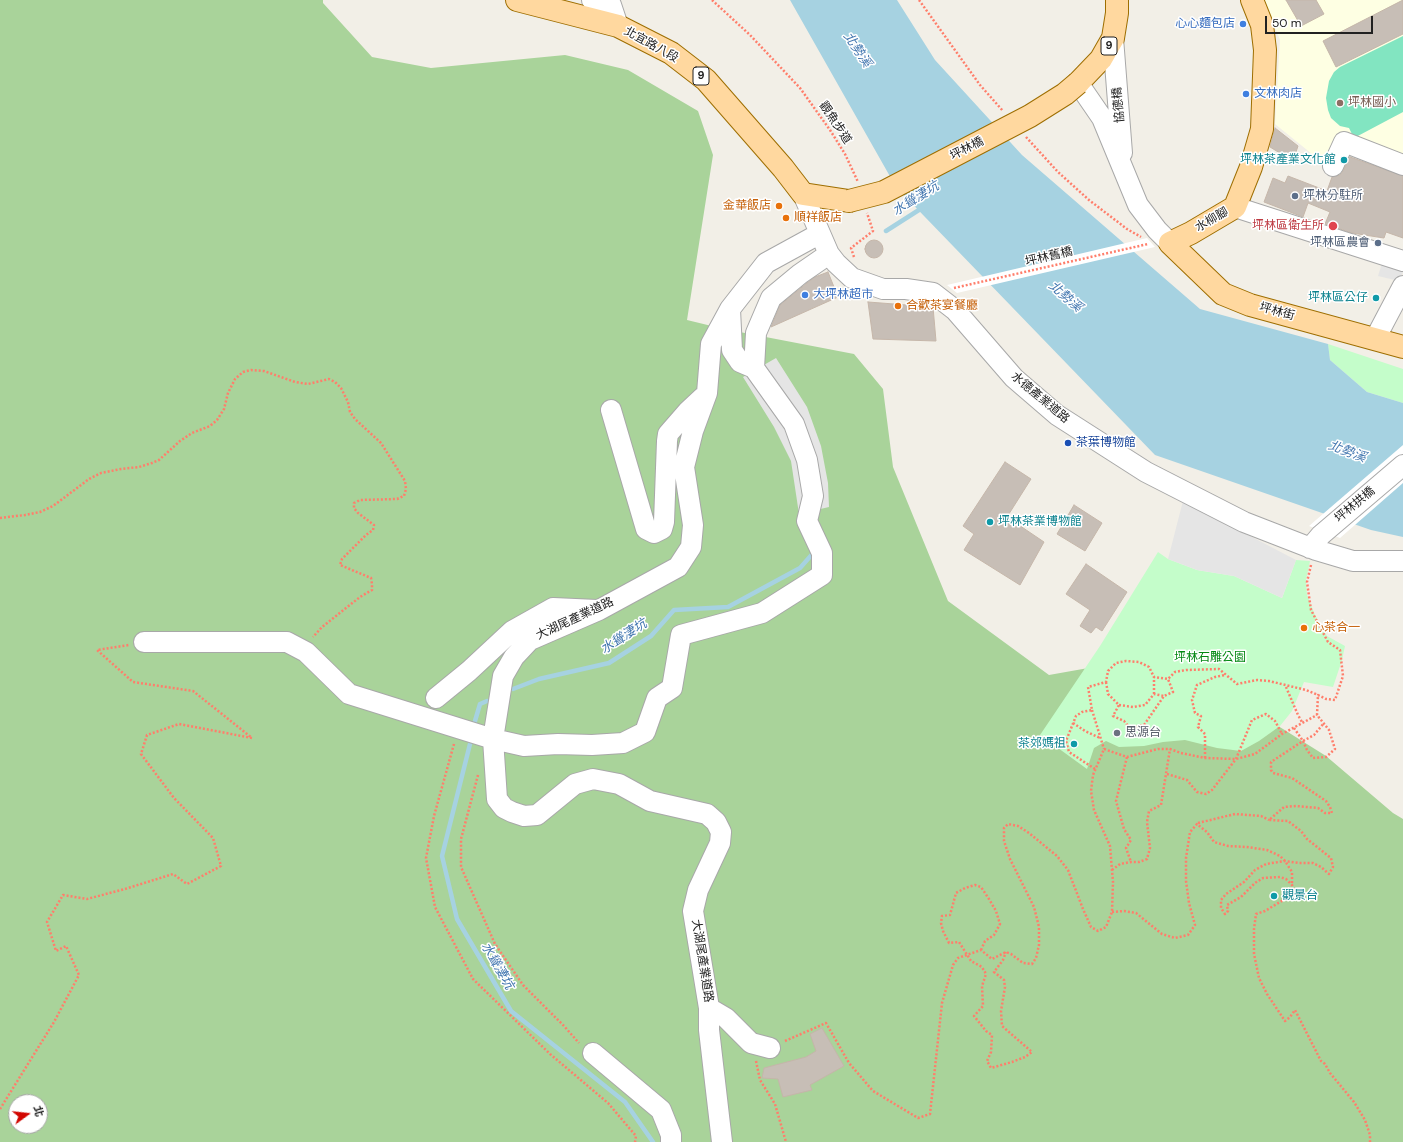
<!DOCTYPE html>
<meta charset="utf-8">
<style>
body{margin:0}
#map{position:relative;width:1403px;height:1142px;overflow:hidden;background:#f2efe7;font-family:"DM Sans","Noto Sans TC",sans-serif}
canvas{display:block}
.north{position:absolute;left:8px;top:1094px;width:40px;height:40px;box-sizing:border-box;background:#fff;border:1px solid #a6a6a6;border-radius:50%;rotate:75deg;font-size:11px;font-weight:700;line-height:16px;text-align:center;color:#212121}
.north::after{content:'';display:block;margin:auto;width:14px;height:18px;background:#d20600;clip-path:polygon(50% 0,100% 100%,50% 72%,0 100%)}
.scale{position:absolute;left:1265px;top:16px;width:108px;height:18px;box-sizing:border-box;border:2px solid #212121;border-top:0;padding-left:5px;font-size:12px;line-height:14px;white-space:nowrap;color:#212121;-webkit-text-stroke:3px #fff;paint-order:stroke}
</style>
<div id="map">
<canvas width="1403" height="1142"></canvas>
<div class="north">北</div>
<div class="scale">50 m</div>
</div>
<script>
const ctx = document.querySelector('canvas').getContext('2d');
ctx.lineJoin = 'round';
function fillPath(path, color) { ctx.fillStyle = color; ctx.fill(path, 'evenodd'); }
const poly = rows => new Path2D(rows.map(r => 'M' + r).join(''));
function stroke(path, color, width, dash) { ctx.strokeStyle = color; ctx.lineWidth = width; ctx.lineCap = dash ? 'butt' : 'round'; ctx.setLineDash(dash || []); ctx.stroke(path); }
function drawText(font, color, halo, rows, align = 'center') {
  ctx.font = font + ' "DM Sans","Noto Sans TC",sans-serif'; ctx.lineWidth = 3; ctx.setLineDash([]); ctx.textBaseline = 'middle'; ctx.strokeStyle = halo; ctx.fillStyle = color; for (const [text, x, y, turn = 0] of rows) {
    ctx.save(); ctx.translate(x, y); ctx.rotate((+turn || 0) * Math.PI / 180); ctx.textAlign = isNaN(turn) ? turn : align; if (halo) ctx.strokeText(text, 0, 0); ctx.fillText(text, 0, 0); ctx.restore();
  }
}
fillPath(poly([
 [1264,0,1403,0,1403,156,1341,137,1328,167,1275,124,1280,40]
]), '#feffe3');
fillPath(poly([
 [0,0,323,0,323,3,372,57,431,68,565,55,628,70,698,111,713,155,687,320,724,329,854,354,883,389,893,467,948,601,1049,675,1122,662,1224,692,1326,756,1393,813,1403,819,1403,1142,0,1142],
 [16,1102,40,1102,40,1126,16,1126]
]), '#a9d39a');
fillPath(poly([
 [1328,344,1403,369,1403,403,1367,392,1330,360],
 [1158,552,1168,559,1197,570,1234,576,1282,598,1296,560,1310,561,1306,580,1307,595,1315,615,1327,636,1345,646,1342,660,1333,687,1304,682,1292,711,1280,726,1259,741,1241,751,1217,748,1185,740,1163,742,1144,746,1119,747,1106,741,1094,748,1087,769,1040,735,1100,646]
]), '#c4fdca');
fillPath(poly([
 [1403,36,1403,112,1354,138,1349,128,1340,126,1331,118,1328,110,1326,98,1329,81,1334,72,1340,67]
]), '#82e5c1');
fillPath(poly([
 [1383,260,1403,266,1403,272,1399,281,1378,276],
 [776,358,807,407,821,446,828,483,829,507,799,514,791,461,774,427,743,377],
 [1183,501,1296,560,1282,598,1234,576,1197,570,1168,559]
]), '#e5e5e5');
fillPath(poly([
 [790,0,897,0,935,60,1022,155,1200,309,1328,344,1330,360,1367,392,1403,403,1403,537,1371,530,1155,455,896,187]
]), '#a6d2e1');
fillPath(poly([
 [1147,238,1155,247,957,293,947,285],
 [1403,445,1403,483,1340,538,1309,526]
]), '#fff');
stroke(poly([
 [886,231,922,208],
 [513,689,539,679,609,663,651,636,674,610,728,607,800,568,815,551],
 [475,721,480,704,487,701],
 [470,744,442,856,457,919,511,1011,625,1102,653,1142]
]), '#a6d2e1', 4.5);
const building = poly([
 [1286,0,1316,0,1324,14,1301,26,1286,0],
 [1403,0,1403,34,1336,67,1323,41,1403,0],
 [1275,128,1298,146,1293,161,1270,147,1275,128],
 [1350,157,1403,176,1403,238,1386,232,1384,238,1352,233,1325,224,1330,212,1308,203,1303,217,1264,202,1273,178,1285,183,1288,176,1327,191,1332,177,1340,175,1343,171,1350,157],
 '865 249a9 9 0 1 1 18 0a9 9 0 1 1-18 0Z',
 [828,272,838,297,771,327,780,305,807,283,815,277,828,272],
 [868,302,933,307,936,341,873,339,868,302],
 [1005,462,1031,479,1007,517,1044,542,1020,585,964,550,974,534,963,526,1005,462],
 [1074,505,1102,523,1085,551,1057,534,1074,505],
 [1086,564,1127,592,1102,631,1096,627,1091,633,1080,626,1090,610,1066,594,1086,564],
 [822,1028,844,1066,810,1085,812,1090,783,1097,778,1079,762,1078,764,1068,806,1057,816,1051,810,1034,822,1028]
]);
fillPath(building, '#c7beb6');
stroke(building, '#c5b6a9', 1);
const minor = poly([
 [592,0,611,5,618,26],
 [1113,38,1122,153],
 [1078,83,1102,118,1138,205,1157,230,1170,243],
 [1333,166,1344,142,1403,165],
 [803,194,829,254,836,263,852,278,883,289,906,289,933,293,955,310,1014,378,1057,415,1146,472,1244,522,1316,550,1353,561,1403,561],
 [1235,207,1403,261],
 [730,309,732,350,740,362,754,368],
 [1375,339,1403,286],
 [611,410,646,529,654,533,662,529,664,522,667,441,668,434,688,411,703,397],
 [1310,548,1321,535,1403,465],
 [144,642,287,642,306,652,349,694,493,739,524,746,558,744,592,745,623,743,645,732,657,698,672,688,681,635,762,613,822,575,822,553,807,521,813,496,807,460,794,424,754,368,756,333,771,298,800,274,829,254],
 [436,698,469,671,512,631,553,608,597,610],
 [709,1008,726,1018,751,1043,770,1048],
 [593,1053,661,1110,671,1135,671,1142],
 [722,1142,709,1030,709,1008,693,911,698,890,720,843,721,832,716,822,707,814,650,801,619,784,593,779,575,784,537,815,524,816,512,812,504,808,497,799,493,739,503,676,514,657,530,640,599,610,678,567,691,547,693,525,684,467,693,431,707,393,711,344,730,309,766,263,819,234]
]);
const major = poly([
 [517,0,618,26,671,53,706,80,783,168,803,194,849,201],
 [1252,0,1262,25,1265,50,1262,129,1251,167,1235,207,1191,233,1170,243,1223,294,1250,305,1403,347],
 [1078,83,1101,59,1113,38,1117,13,1117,0]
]);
stroke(minor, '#a8a8a8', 22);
stroke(major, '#9e6e00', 24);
stroke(poly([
 [712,0,750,35,800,88,830,130,845,154,858,182],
 [919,0,980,85,1003,111],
 [1026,137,1058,172,1089,200,1127,229,1141,237],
 [854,257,851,248,873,231,867,213],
 [954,288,1148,244],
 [0,518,25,515,40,512,53,506,89,479,101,473,121,469,139,467,152,463,159,460,180,441,192,433,210,426,217,420,224,409,228,393,235,379,243,372,251,370,264,371,295,382,308,384,329,379,335,382,341,388,348,402,350,412,355,419,381,443,405,481,406,489,404,496,397,499,360,500,354,503,354,508,358,513,374,525,373,530,366,535,342,559,340,565,371,578,372,584,372,590,360,597,322,627,313,637],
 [1311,565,1307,582,1311,610,1328,642,1340,650,1343,676,1335,700,1326,699,1318,695,1317,715,1329,730,1335,749,1326,757,1313,758,1307,750,1303,741,1271,762,1271,770,1273,773,1292,778,1326,801,1330,807,1332,813,1325,813,1318,808,1296,806,1284,807,1269,820,1288,821,1301,831,1307,839,1331,858,1333,867,1329,874,1321,867,1313,863,1299,863,1285,861,1266,864,1255,870,1244,882,1226,894,1221,900,1221,908,1225,914,1228,911,1227,905,1241,897,1255,883,1263,878,1280,877,1286,879,1292,885,1294,891,1291,898,1285,899,1265,911,1256,914,1254,929,1254,954,1259,978,1267,994,1285,1021,1290,1017,1295,1010,1321,1061,1325,1064,1330,1073,1354,1102,1365,1120,1370,1135,1370,1142],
 [1106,682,1108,694,1119,705,1113,716,1124,721,1130,728,1144,725,1164,696,1173,692,1168,679],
 [1286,687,1298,715,1302,722],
 [1154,694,1154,677],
 [1119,705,1133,707,1145,705,1154,694,1164,696],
 [1092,710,1104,749],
 [1073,723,1085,731,1100,738],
 [1294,728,1303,741,1314,735,1324,723],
 [454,744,434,816,426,858,435,907,473,979,550,1054,608,1103,636,1136,635,1142],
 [1127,757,1116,801,1124,829,1131,840,1126,848,1131,862],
 [1205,758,1205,734,1198,727,1201,716,1195,713,1192,700,1197,685,1215,677,1225,675],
 [1095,769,1069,752,1066,741,1076,716,1082,712,1092,710,1088,687,1106,682,1108,671,1116,663,1126,661,1139,662,1149,667,1154,677,1168,679,1175,672,1186,670,1219,669,1237,684,1257,680,1269,681,1306,690,1318,695],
 [1167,774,1187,780,1197,792,1206,794,1212,790,1236,759,1252,720,1266,714,1275,721,1282,734],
 [478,775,461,839,461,867,495,944,523,985,564,1026,579,1043],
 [1198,823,1235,814,1261,816,1269,820],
 [1112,870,1120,864,1131,862,1139,862,1147,859,1150,848,1147,822,1149,811,1161,805,1170,749],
 [1112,912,1124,911,1136,913,1162,934,1175,938,1188,935,1195,925,1189,903,1186,881,1186,858,1190,832,1197,824,1207,832,1214,842,1228,846,1247,847,1267,850,1280,856,1285,861,1292,872,1292,885],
 [981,950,985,941,994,935,1000,924,996,911,989,899,981,887,975,885,965,888,956,893,950,915,942,916,941,923,943,931,949,943,959,942,971,961,982,967,986,974,982,986,983,1006,974,1016,986,1031,992,1035,991,1052,987,1061,991,1068,1012,1062,1025,1057,1032,1052,1002,1026,1001,1011,1005,987,1004,980,994,972,1003,960,1006,952],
 [785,1041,826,1023,849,1063,873,1091,918,1118,930,1114,942,1003,953,965,958,958,981,950,992,959,1006,952,1011,954,1023,963,1032,964,1036,958,1039,945,1039,927,1034,907,1010,859,1004,841,1004,828,1008,824,1018,826,1029,833,1057,856,1068,870,1083,909,1091,927,1098,931,1106,927,1112,912,1113,882,1110,846,1094,810,1091,791,1093,775,1104,749,1127,757,1158,749,1170,749,1181,753,1205,758,1236,759,1255,754,1282,734,1317,715],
 [756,1061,760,1080,775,1104,786,1142],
 [0,1109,54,1022,79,975,66,946,56,951,47,922,63,895,87,899,125,889,173,874,187,884,221,866,213,838,174,798,141,754,147,735,179,724,252,738,193,691,133,682,97,650,129,645]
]), '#ff7e6b', 2.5, [2, 2]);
stroke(minor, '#fff', 20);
stroke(major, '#ffd89f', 22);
const majorBridge = poly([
 [849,201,884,192,1030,116,1065,94,1078,83]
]);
stroke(majorBridge, '#9e6e00', 24, []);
stroke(majorBridge, '#ffd89f', 22);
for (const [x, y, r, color] of [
 [1243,24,4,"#3f7fe0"],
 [1246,94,4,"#3f7fe0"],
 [1340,103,4,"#8d6e63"],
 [1344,160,4,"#0f9aa8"],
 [1295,196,4,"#5c6f8a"],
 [779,206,4,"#e8710a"],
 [786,218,4,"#e8710a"],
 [1333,226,5,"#e0444e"],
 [1378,243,4,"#5c6f8a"],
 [805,295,4,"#3f7fe0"],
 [1376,298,4,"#0f9aa8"],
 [898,306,4,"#e8710a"],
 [1068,443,4,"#1a4fb4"],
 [990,522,4,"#0f9aa8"],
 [1304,628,4,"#e8710a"],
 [1117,733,4,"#6b7280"],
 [1074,744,4,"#0f9aa8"],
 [1274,896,4,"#0f9aa8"]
]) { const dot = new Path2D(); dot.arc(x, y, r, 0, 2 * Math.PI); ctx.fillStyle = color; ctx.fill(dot); stroke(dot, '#fff', 1.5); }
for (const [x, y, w] of [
 [1109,46,16],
 [701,76,16]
]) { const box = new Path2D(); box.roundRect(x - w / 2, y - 9, w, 18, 3); ctx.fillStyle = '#fff'; ctx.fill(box); stroke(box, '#212121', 1); }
drawText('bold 11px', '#212121', null, [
 ["9",1109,46],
 ["9",701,76]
]);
drawText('12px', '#366cbe', '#fff', [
 ["心心麵包店",1235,24,"right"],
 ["文林肉店",1254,94],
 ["大坪林超市",813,295]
], 'left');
drawText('12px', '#212121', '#fff', [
 ["北宜路八段",651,45,29],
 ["協德橋",1119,105,-95],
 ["觀魚步道",835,123,56],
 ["坪林橋",967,149,-27],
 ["水柳腳",1212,220,-30],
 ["坪林舊橋",1049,257,-13],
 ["坪林街",1277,312,15],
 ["水德產業道路",1040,398,40],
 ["坪林拱橋",1355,505,-40],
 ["大湖尾產業道路",575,619,-25],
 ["大湖尾產業道路",702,961,81]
]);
drawText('12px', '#785e54', '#fff', [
 ["坪林國小",1348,103]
], 'left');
drawText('12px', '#0d838f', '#fff', [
 ["坪林茶產業文化館",1336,160],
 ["坪林區公仔",1368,298],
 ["坪林茶業博物館",998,522,"left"],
 ["茶郊媽祖",1066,744],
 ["觀景台",1282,896,"left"]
], 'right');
drawText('12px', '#4e5e75', '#fff', [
 ["坪林分駐所",1303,196],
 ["坪林區農會",1370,243,"right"]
], 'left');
drawText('12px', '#c56008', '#fff', [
 ["金華飯店",771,206,"right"],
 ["順祥飯店",794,218],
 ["合歡茶宴餐廳",906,306],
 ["心茶合一",1312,628]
], 'left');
drawText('12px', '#be3a42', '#fff', [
 ["坪林區衛生所",1324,226]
], 'right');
drawText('12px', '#164399', '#fff', [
 ["茶葉博物館",1076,443]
], 'left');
drawText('12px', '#058914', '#fff', [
 ["坪林石雕公園",1210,658]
]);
drawText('12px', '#5b616d', '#fff', [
 ["思源台",1125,733]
], 'left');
drawText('italic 13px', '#4377b0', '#fff', [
 ["北勢溪",857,50,56],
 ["水聳淒坑",916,199,-32],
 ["北勢溪",1065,297,41],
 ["北勢溪",1347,452,20],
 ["水聳淒坑",624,637,-33],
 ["水聳淒坑",497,966,60]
]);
</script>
